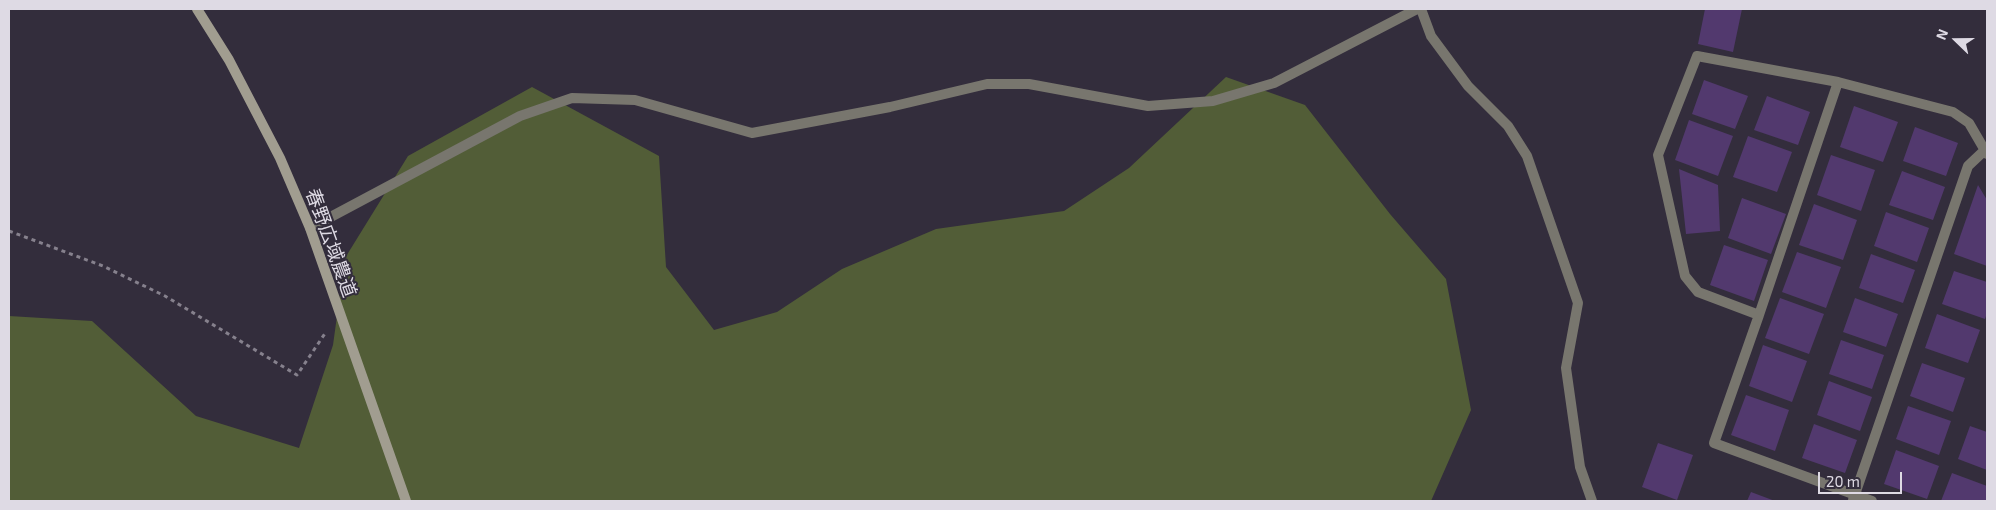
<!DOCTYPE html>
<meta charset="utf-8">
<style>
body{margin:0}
#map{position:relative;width:1996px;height:510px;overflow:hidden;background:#332d3c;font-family:"Exo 2",sans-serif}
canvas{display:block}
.frame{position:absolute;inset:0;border:10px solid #dedae4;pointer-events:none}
.north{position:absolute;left:1931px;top:15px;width:50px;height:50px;-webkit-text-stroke:4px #332d3c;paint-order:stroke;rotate:292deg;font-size:14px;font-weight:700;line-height:20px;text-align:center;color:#dedae4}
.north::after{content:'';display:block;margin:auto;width:18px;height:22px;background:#dedae4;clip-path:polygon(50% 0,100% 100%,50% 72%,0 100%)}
.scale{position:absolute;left:1818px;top:472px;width:84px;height:22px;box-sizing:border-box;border:2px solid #dedae4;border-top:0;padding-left:6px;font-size:15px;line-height:18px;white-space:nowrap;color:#dedae4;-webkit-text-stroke:4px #332d3c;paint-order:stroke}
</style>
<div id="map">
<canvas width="1996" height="510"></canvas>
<div class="frame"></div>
<div class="north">N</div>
<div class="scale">20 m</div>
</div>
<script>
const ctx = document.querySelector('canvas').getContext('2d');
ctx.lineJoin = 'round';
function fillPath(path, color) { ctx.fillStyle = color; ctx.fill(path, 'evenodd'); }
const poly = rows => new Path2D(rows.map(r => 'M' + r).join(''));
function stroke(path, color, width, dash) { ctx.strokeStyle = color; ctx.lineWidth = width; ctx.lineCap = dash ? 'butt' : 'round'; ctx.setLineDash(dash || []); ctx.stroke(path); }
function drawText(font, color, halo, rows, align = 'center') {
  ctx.font = font + ' "Exo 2","Noto Sans JP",sans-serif'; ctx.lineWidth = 4; ctx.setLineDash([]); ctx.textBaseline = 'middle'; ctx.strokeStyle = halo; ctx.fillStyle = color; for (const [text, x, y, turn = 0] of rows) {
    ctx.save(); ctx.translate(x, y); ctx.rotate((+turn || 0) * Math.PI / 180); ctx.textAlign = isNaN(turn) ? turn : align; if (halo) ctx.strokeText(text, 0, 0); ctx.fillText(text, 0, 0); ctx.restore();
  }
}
fillPath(poly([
 [1226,77,1305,105,1390,214,1446,279,1471,410,1431,501,9,501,9,316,92,321,196,416,299,448,333,345,345,258,408,156,532,87,659,156,666,267,714,330,777,312,842,269,936,229,1064,211,1129,168]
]), '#525d37');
fillPath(poly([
 [1705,9,1742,9,1733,52,1698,44],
 [1704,80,1748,96,1735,129,1692,114],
 [1767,96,1810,112,1798,145,1754,130],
 [1854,106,1898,122,1883,162,1840,147],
 [1689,120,1733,136,1718,176,1675,160],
 [1915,127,1958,143,1946,176,1903,161],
 [1748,136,1792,152,1777,192,1733,177],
 [1831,155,1875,170,1861,211,1817,195],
 [1679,169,1718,185,1720,231,1686,234],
 [1902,171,1945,187,1933,220,1889,205],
 [1978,185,1987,200,1987,266,1954,254],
 [1742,198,1786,214,1771,254,1728,238],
 [1814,204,1857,220,1843,260,1799,245],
 [1886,212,1929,228,1917,262,1874,246],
 [1724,245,1768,260,1754,301,1710,285],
 [1797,252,1841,267,1826,308,1782,292],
 [1871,254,1915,270,1903,303,1859,288],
 [1954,271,1987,282,1987,313,1985,319,1942,304],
 [1780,298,1824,314,1809,354,1765,338],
 [1855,298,1898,314,1886,347,1843,332],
 [1937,314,1980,330,1968,363,1925,348],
 [1841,340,1884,355,1872,389,1829,374],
 [1763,345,1807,361,1792,402,1749,386],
 [1922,363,1965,378,1953,412,1910,396],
 [1829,381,1872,397,1860,431,1817,415],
 [1746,395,1789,410,1775,451,1731,435],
 [1908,406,1951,421,1939,455,1896,439],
 [1814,424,1857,440,1845,473,1802,458],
 [1970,426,1987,432,1987,470,1958,459],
 [1658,443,1693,455,1677,500,1642,487],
 [1896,450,1939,466,1927,499,1884,484],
 [1952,473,1987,486,1987,501,1941,501],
 [1751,492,1775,501,1747,501]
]), '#52396e');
stroke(poly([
 [9,231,103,266,165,296,297,375,326,332]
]), '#86818d', 3, [4, 4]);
stroke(poly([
 [1421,9,1431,36,1468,86,1508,126,1527,156,1578,303,1566,368,1580,467,1592,501],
 [1838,82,1697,56,1658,155,1685,276,1698,292,1759,315,1714,443,1872,501],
 [310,228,520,116,572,98,635,100,752,133,890,107,987,84,1029,84,1148,106,1213,101,1274,83,1417,9],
 [1759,315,1838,82,1953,112,1969,123,1987,154],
 [1853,500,1968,166,1986,149]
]), '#78766e', 10);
stroke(poly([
 [197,9,229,60,280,158,310,228,406,501]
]), '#a19d90', 10);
drawText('19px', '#dedae4', '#332d3c', [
 ["春野広域農道",331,243,70]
]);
</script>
